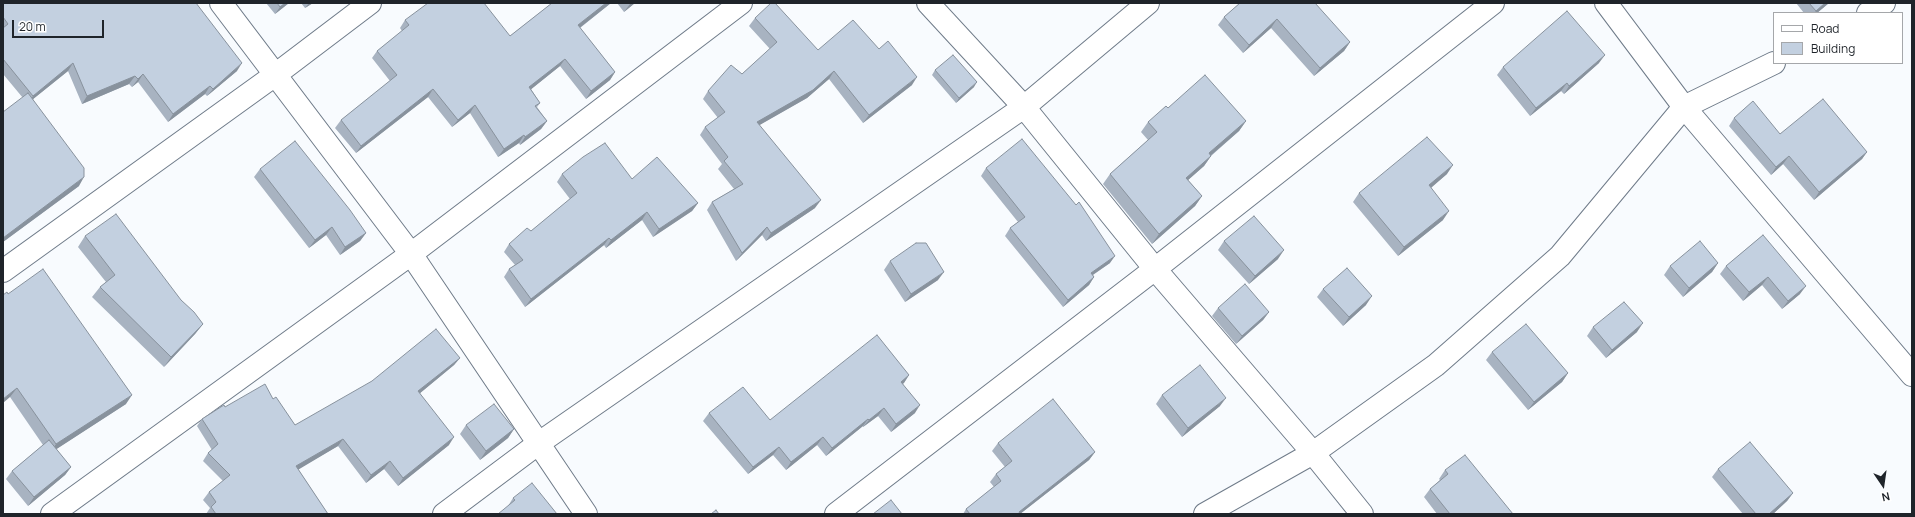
<!DOCTYPE html>
<style>
body{margin:0}
#map{position:relative;width:1915px;height:517px;overflow:hidden;background:#f8fbfe;font-family:Manrope,sans-serif}
canvas{display:block}
.frame{position:absolute;inset:0;border:4px solid #1f242a;pointer-events:none}
.legend{position:absolute;left:1773px;top:12px;width:130px;height:52px;box-sizing:border-box;background:#fff;border:1px solid #a5a7aa;margin:0;padding:5px 7px;list-style:none;font-size:12px;color:#1f242a}
.legend li{display:flex;align-items:center;gap:8px;height:20px}
.legend b{width:20px;border:1px solid #a5a7aa}
.north{position:absolute;left:1863px;top:465px;width:40px;height:40px;-webkit-text-stroke:3px #fff;paint-order:stroke;rotate:167deg;font-size:11px;font-weight:700;line-height:16px;text-align:center;color:#1f242a}
.north::after{content:'';display:block;margin:auto;width:14px;height:18px;background:#1f242a;clip-path:polygon(50% 0,100% 100%,50% 72%,0 100%)}
.scale{position:absolute;left:12px;top:20px;width:92px;height:18px;box-sizing:border-box;border:2px solid #1f242a;border-top:0;padding-left:5px;font-size:12px;line-height:14px;white-space:nowrap;color:#1f242a;-webkit-text-stroke:3px #fff;paint-order:stroke}
</style>
<div id="map">
<canvas width="1915" height="517"></canvas>
<div class="frame"></div>
<ul class="legend">
<li><b style="height:5px;background:#fff"></b>Road</li>
<li><b style="height:11px;background:#c3d0e0"></b>Building</li>
</ul>
<div class="north">N</div>
<div class="scale">20 m</div>
</div>
<script>
const ctx = document.querySelector('canvas').getContext('2d');
ctx.lineJoin = 'round';
const poly = rows => new Path2D(rows.map(r => 'M' + r).join(''));
function stroke(path, color, width, dash) { ctx.strokeStyle = color; ctx.lineWidth = width; ctx.lineCap = dash ? 'butt' : 'round'; ctx.setLineDash(dash || []); ctx.stroke(path); }
function fillPath(path, color) { ctx.fillStyle = color; ctx.fill(path, 'evenodd'); }
const minor = poly([
 [221,3,411,254,586,514],
 [928,3,1024,107,1155,269,1313,453,1362,514],
 [1606,3,1684,107,1912,375],
 [1868,13,1884,3],
 [3,271,275,75,370,3],
 [52,514,411,254,741,3],
 [444,514,539,443,1024,107,1148,3],
 [836,514,1155,269,1493,3],
 [1205,514,1313,453,1436,365,1560,256,1684,107,1774,63]
]);
stroke(minor, '#6f7b89', 24);
stroke(minor, '#fff', 22);
fillPath(poly([
 [3,3,237,71,207,96,205,94,168,122,138,82,132,87,129,84,82,104,68,71,33,99,79,186,3,242,3,112,23,98,3,74],
 [266,3,289,3,275,14],
 [301,3,313,3,305,8],
 [552,3,611,3,580,28,615,72,610,80,586,99,560,66,531,89,540,103,537,107,547,121,541,129,520,145,519,143,498,157,470,113,452,127,428,97,356,153,335,128,341,120,390,81,372,58,377,51,402,31,400,28,405,20,510,36],
 [617,3,635,3,624,12],
 [1240,3,1350,42,1344,51,1314,76,1271,28,1243,53,1218,25,1224,17],
 [1796,3,1829,3,1817,13,1804,13],
 [755,18,818,50,912,85,863,123,829,79,807,98,759,125,815,208,766,241,762,235,736,261,707,210,712,202,734,189,718,169,722,164,700,135,705,127,718,118,703,99,708,91,742,74,770,49,749,26],
 [1599,63,1564,94,1561,91,1530,116,1497,75,1503,67],
 [935,70,974,87,956,103,932,75],
 [1168,108,1246,121,1239,131,1211,156,1204,166,1188,180,1202,196,1195,206,1152,244,1103,184,1110,174,1148,140,1141,132,1148,122],
 [1734,118,1780,134,1867,152,1862,159,1814,200,1783,164,1771,175,1729,126],
 [986,168,1076,205,1110,263,1093,275,1094,277,1089,285,1063,307,1005,236,1010,228,1018,222,981,176],
 [260,169,366,233,360,241,340,255,326,235,309,248,254,177],
 [562,174,632,179,698,203,692,211,653,237,642,220,606,248,604,245,525,307,504,277,509,269,515,265,504,252,509,244,531,231,570,199,557,182],
 [1447,174,1431,187,1443,220,1398,256,1353,202,1359,193],
 [1763,235,1800,294,1782,309,1762,285,1743,301,1720,274,1726,266],
 [85,236,181,300,203,324,195,334,164,367,92,297,100,287,106,282,78,247],
 [1224,241,1278,259,1249,284,1218,250],
 [890,261,938,280,905,302,884,270],
 [1718,263,1712,272,1683,297,1664,275,1670,266],
 [1323,289,1366,305,1343,326,1317,297],
 [8,294,126,404,56,449,71,467,65,475,28,506,6,479,12,471,43,445,10,397],
 [1218,308,1269,312,1263,320,1236,344,1212,316],
 [1593,327,1637,332,1606,358,1587,336],
 [1492,352,1568,373,1562,382,1528,410,1486,360],
 [460,358,454,365,420,393,449,445,398,486,384,469,366,483,338,446,298,469,328,514,206,514,210,508,203,500,209,492,223,481,203,461,208,453,212,450,197,426,202,419,225,407,273,399,295,425],
 [909,375,903,384,915,413,891,432,878,416,863,427,863,426,826,456,817,445,786,470,773,455,748,474,703,421,709,413,770,420],
 [1162,395,1220,406,1182,437,1156,404],
 [466,425,514,429,508,438,480,460,460,434],
 [998,443,1095,452,1089,460,1020,514,963,514,966,509,994,487,990,482,996,474,1005,467,992,451],
 [1718,469,1793,493,1787,501,1773,514,1743,514,1712,477],
 [1445,470,1513,514,1437,514,1424,497,1430,489,1440,480,1439,479],
 [513,498,557,514,508,506]
]), '#a8b3c1');
fillPath(poly([
 [285,3,289,3,275,14,280,7],
 [309,3,313,3,305,8],
 [606,3,611,3,573,33,578,25],
 [630,3,635,3,624,12,630,4],
 [1825,3,1829,3,1817,13,1814,13,1816,11],
 [1277,19,1271,28,1243,53,1249,45],
 [1350,42,1344,51,1314,76,1320,68],
 [1605,55,1599,63,1564,94,1569,86],
 [565,59,560,66,524,95,529,87],
 [73,63,68,71,27,104,33,96],
 [242,63,237,71,207,96,213,89],
 [834,71,829,79,807,98,751,130,757,122],
 [615,72,610,80,586,99,591,91],
 [143,74,138,82,132,87,138,79],
 [135,76,129,84,82,104,87,96],
 [917,77,912,85,863,123,869,115],
 [977,82,974,87,956,103,959,98],
 [1567,83,1561,91,1530,116,1536,108],
 [210,86,205,94,168,122,173,114],
 [433,89,428,97,356,153,361,146],
 [475,105,470,113,452,127,458,120],
 [547,121,541,129,520,145,525,137],
 [1246,121,1239,131,1202,163,1209,153],
 [524,135,519,143,498,157,504,149],
 [1867,152,1862,159,1814,200,1819,192],
 [1211,156,1204,166,1179,188,1186,178],
 [1789,156,1783,164,1771,175,1776,167],
 [1453,165,1447,174,1424,194,1429,185],
 [84,177,79,186,3,242,3,238],
 [1202,196,1195,206,1152,244,1159,234],
 [821,200,815,208,766,241,771,233],
 [698,203,692,211,653,237,659,229],
 [1449,211,1443,220,1398,256,1404,247],
 [647,212,642,220,606,248,611,240],
 [332,227,326,235,309,248,315,240],
 [767,227,762,235,736,261,742,253],
 [366,233,360,241,340,255,345,247],
 [609,238,604,245,525,307,531,299],
 [1284,250,1278,259,1249,284,1255,276],
 [1115,256,1110,263,1085,280,1091,273],
 [1718,263,1712,272,1683,297,1689,288],
 [944,272,938,280,905,302,911,294],
 [1094,277,1089,285,1063,307,1068,300],
 [1768,277,1762,285,1743,301,1749,292],
 [1806,286,1800,294,1782,309,1788,301],
 [1372,296,1366,305,1343,326,1349,317],
 [1269,312,1263,320,1236,344,1242,336],
 [1643,323,1637,332,1606,358,1612,350],
 [203,324,195,334,164,367,171,357],
 [460,358,454,365,413,399,418,391],
 [1568,373,1562,382,1528,410,1534,402],
 [909,375,904,383,895,389,901,382],
 [17,388,10,397,3,403,3,399],
 [132,395,126,404,49,454,56,444],
 [1226,398,1220,406,1182,437,1188,428],
 [920,405,915,413,891,432,896,424],
 [884,408,878,416,863,427,869,420],
 [868,419,863,426,826,456,832,448],
 [514,429,508,438,480,460,486,451],
 [454,437,449,445,398,486,403,478],
 [823,437,817,445,786,470,791,462],
 [343,439,338,446,291,474,296,466],
 [779,447,773,455,748,474,753,467],
 [1095,452,1089,460,1020,514,1019,512],
 [390,461,384,469,366,483,371,475],
 [71,467,65,475,28,506,34,497],
 [1793,493,1787,501,1773,514,1769,514]
]), '#88929d');
const building = poly([
 [3,3,196,3,242,63,213,89,210,86,173,114,143,74,138,79,135,76,87,96,73,63,33,96,3,59,3,28,8,24,3,17,3,3],
 [277,3,285,3,280,7,277,3],
 [428,3,484,3,510,36,552,3,606,3,578,25,615,72,591,91,565,59,529,87,540,103,535,106,547,121,525,137,524,135,504,149,475,105,458,120,433,89,361,146,341,120,397,75,377,51,409,25,405,20,428,3],
 [771,3,775,3,818,50,853,20,879,49,888,41,917,77,869,115,834,71,813,90,757,122,821,200,771,233,767,227,742,253,712,202,743,184,724,161,728,157,705,127,725,112,708,91,731,65,742,74,777,42,755,18,771,3],
 [1240,3,1315,3,1350,42,1320,68,1277,19,1249,45,1224,17,1240,3],
 [1809,3,1825,3,1816,11,1809,3],
 [1567,11,1605,55,1569,86,1567,83,1536,108,1503,67,1567,11],
 [953,55,977,82,959,98,935,70,953,55],
 [1205,75,1246,121,1209,153,1211,156,1186,178,1202,196,1159,234,1110,174,1157,132,1148,122,1166,106,1168,108,1205,75],
 [28,93,84,168,84,177,3,238,3,112,28,93],
 [1823,99,1867,152,1819,192,1789,156,1776,167,1734,118,1753,101,1780,134,1823,99],
 [1427,137,1453,165,1429,185,1449,211,1404,247,1359,193,1427,137],
 [1022,139,1076,205,1079,202,1115,256,1091,273,1094,277,1068,300,1010,228,1025,217,986,168,1022,139],
 [295,141,350,210,366,233,345,247,332,227,315,240,260,169,295,141],
 [605,143,632,179,657,157,698,203,659,229,647,212,611,240,609,238,531,299,509,269,523,260,509,244,527,228,531,231,577,193,562,174,583,157,605,143],
 [116,214,181,300,194,312,203,324,171,357,100,287,115,275,85,236,116,214],
 [1254,216,1284,250,1255,276,1224,241,1254,216],
 [1763,235,1806,286,1788,301,1768,277,1749,292,1726,266,1763,235],
 [1700,241,1718,263,1689,288,1670,266,1700,241],
 [916,243,926,243,944,272,911,294,890,261,916,243],
 [1347,268,1372,296,1349,317,1323,289,1347,268],
 [43,269,132,395,56,444,17,388,3,399,3,295,7,292,8,294,43,269],
 [1245,284,1269,312,1242,336,1218,308,1245,284],
 [1624,302,1643,323,1612,350,1593,327,1624,302],
 [1526,324,1568,373,1534,402,1492,352,1526,324],
 [436,329,460,358,418,391,454,437,403,478,390,461,371,475,343,439,296,466,328,514,216,514,211,507,216,502,209,492,230,475,208,453,218,444,202,419,224,405,225,407,265,384,273,399,276,397,295,425,372,381,436,329],
 [877,335,909,375,901,382,920,405,896,424,884,408,869,420,868,419,832,448,823,437,791,462,779,447,753,467,709,413,743,387,770,420,877,335],
 [1200,365,1226,398,1188,428,1162,395,1200,365],
 [1053,399,1095,452,1019,512,1020,514,970,514,966,509,1001,481,996,474,1012,461,998,443,1053,399],
 [494,404,514,429,486,451,466,425,494,404],
 [49,440,71,467,34,497,12,471,49,440],
 [1750,442,1793,493,1769,514,1756,514,1718,469,1750,442],
 [1465,455,1513,514,1450,514,1430,489,1448,474,1445,470,1465,455],
 [532,483,557,514,498,514,515,500,513,498,532,483],
 [891,500,902,514,873,514,891,500],
 [716,510,719,514,711,514,716,510]
]);
fillPath(building, '#c3d0e0');
stroke(building, '#88929d', 1);
</script>
